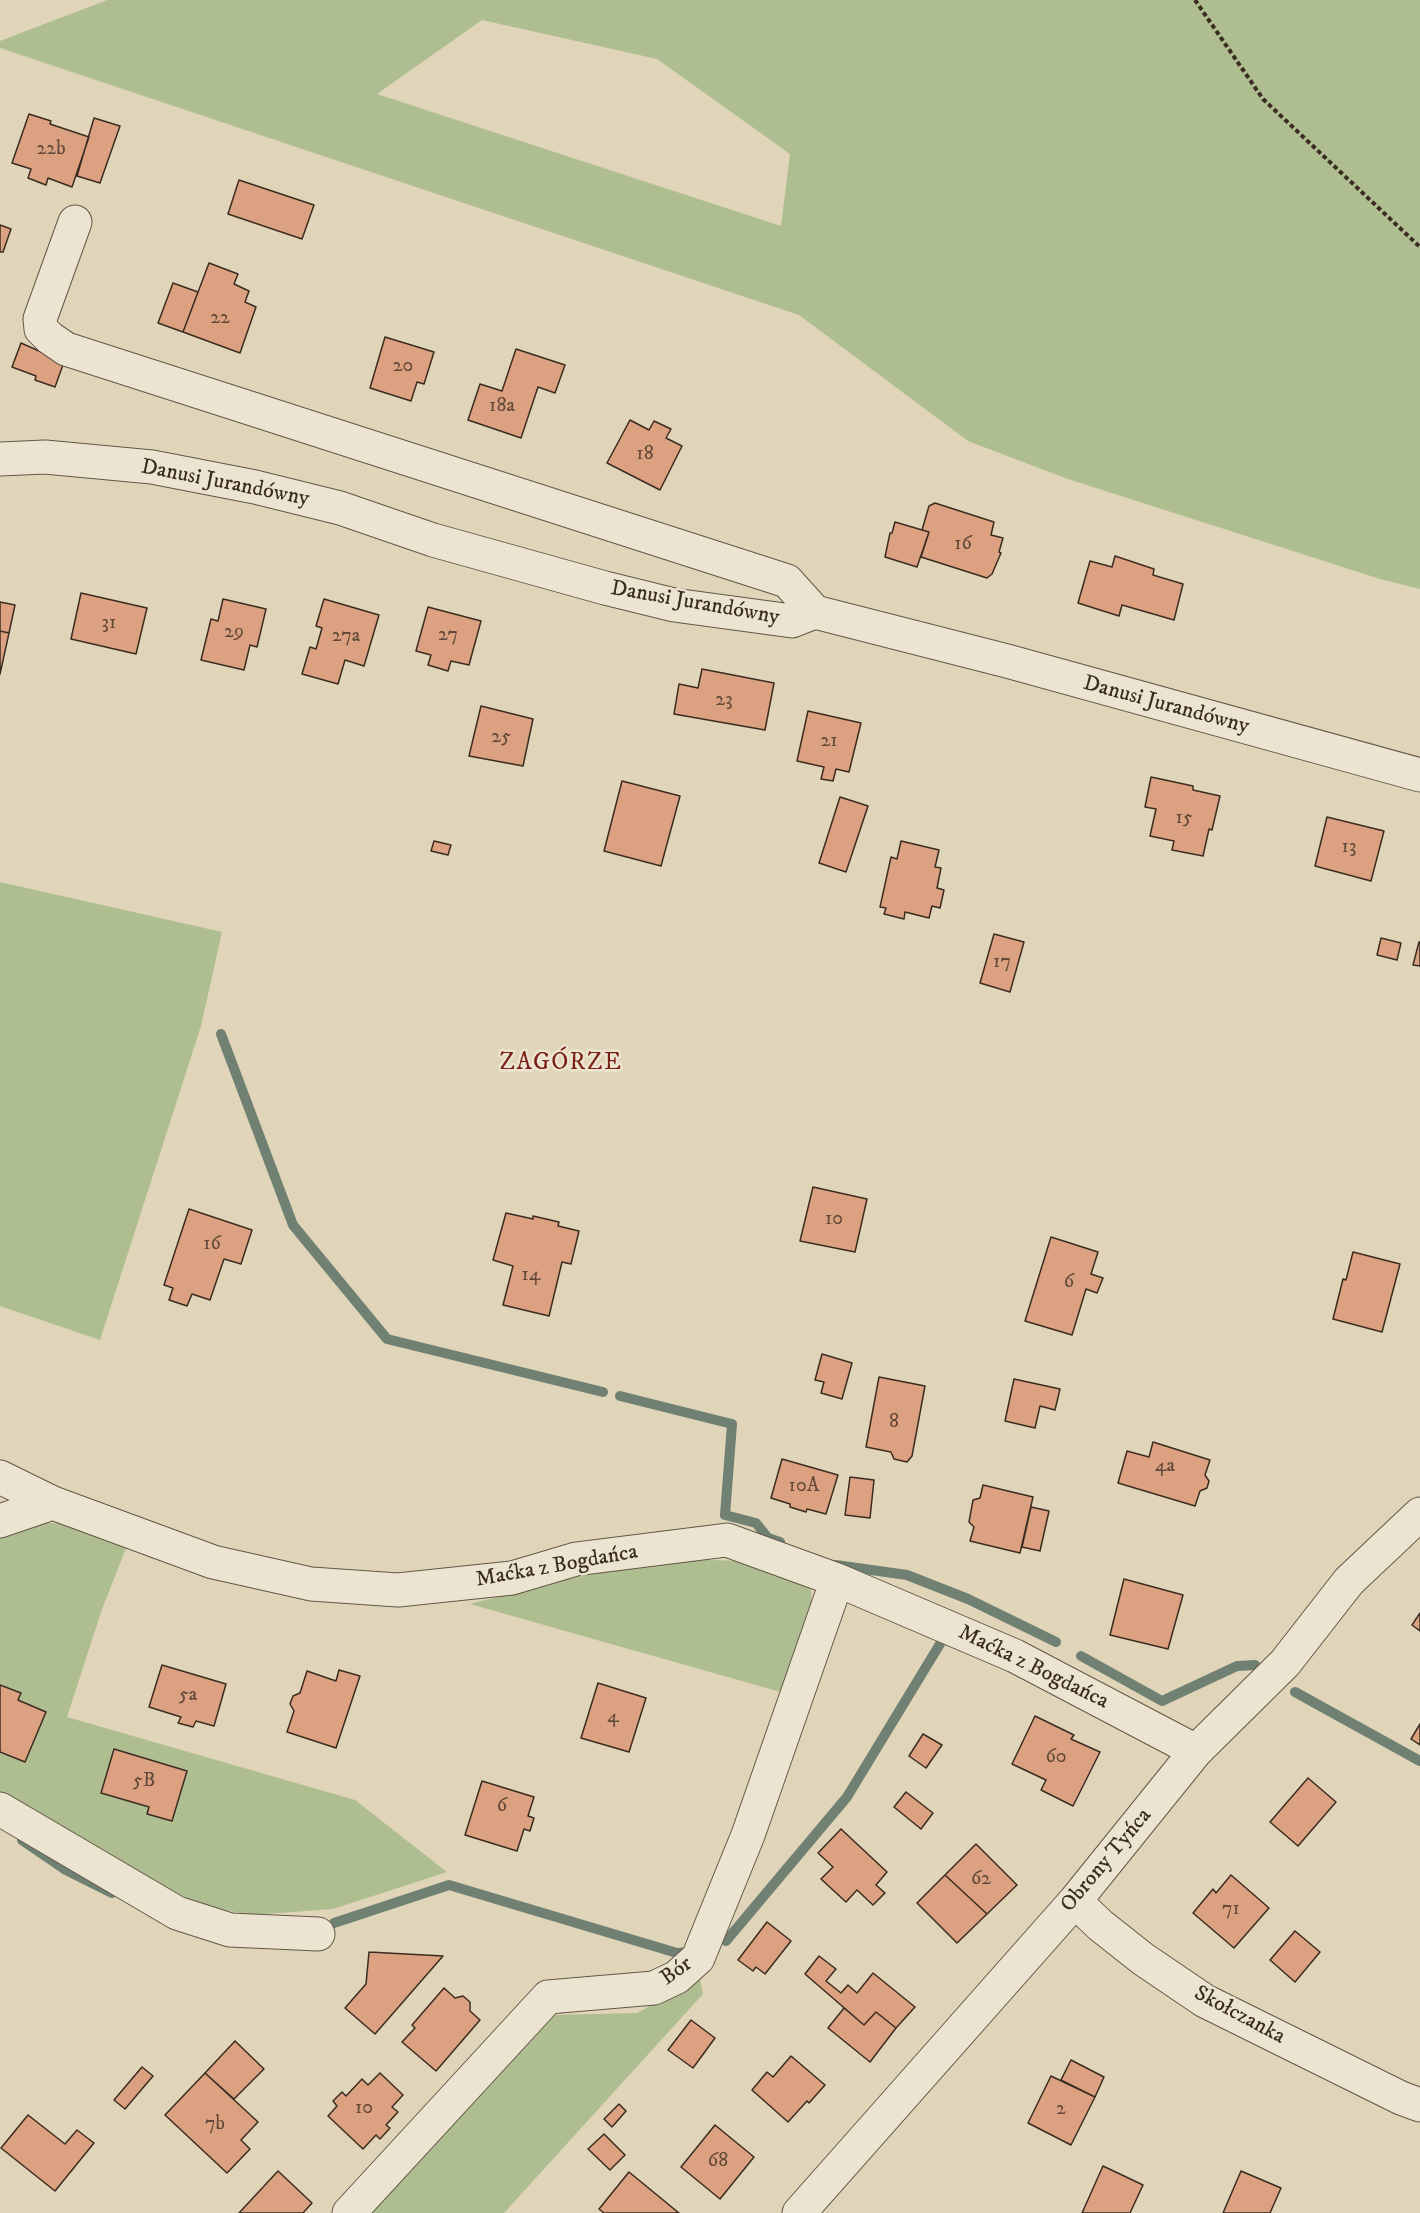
<!DOCTYPE html>
<meta charset="utf-8">
<style>
body{margin:0}
canvas{display:block;background:#e0d5b8}
</style>
<canvas width="1420" height="2213"></canvas>
<script>
const ctx = document.querySelector('canvas').getContext('2d');
ctx.lineJoin = 'round';
function fillPath(path, color) { ctx.fillStyle = color; ctx.fill(path, 'evenodd'); }
const poly = rows => new Path2D(rows.map(r => 'M' + r).join(''));
function stroke(path, color, width, dash) { ctx.strokeStyle = color; ctx.lineWidth = width; ctx.lineCap = dash ? 'butt' : 'round'; ctx.setLineDash(dash || []); ctx.stroke(path); }
function drawText(font, color, halo, rows, align = 'center') {
  ctx.font = font + ' "IM FELL DW Pica",serif'; ctx.lineWidth = 5; ctx.setLineDash([]); ctx.textBaseline = 'middle'; ctx.strokeStyle = halo; ctx.fillStyle = color; for (const [text, x, y, turn = 0] of rows) {
    ctx.save(); ctx.translate(x, y); ctx.rotate((+turn || 0) * Math.PI / 180); ctx.textAlign = isNaN(turn) ? turn : align; if (halo) ctx.strokeText(text, 0, 0); ctx.fillText(text, 0, 0); ctx.restore();
  }
}
fillPath(poly([
 [107,0,1420,0,1420,589,1380,579,1065,478,968,441,799,315,0,48,0,41],
 [482,20,657,59,790,154,781,226,377,94],
 [0,882,222,932,201,1026,100,1340,0,1306],
 [45,1523,78,1523,127,1546,102,1609,67,1717,355,1800,447,1872,333,1909,253,1915,201,1906,0,1795,0,1537],
 [651,1558,741,1561,787,1573,811,1590,813,1627,784,1693,470,1604],
 [700,1979,703,1994,504,2213,372,2213,551,2015,637,2013]
]), '#afbe91');
stroke(poly([
 [221,1034,293,1225,387,1339,603,1392],
 [620,1396,732,1424,725,1515,756,1523,768,1538,780,1542],
 [836,1565,907,1575,968,1599,1056,1642],
 [1081,1656,1162,1701,1237,1666,1255,1665],
 [1295,1692,1420,1761],
 [22,1840,66,1870,112,1893],
 [334,1923,449,1885,677,1953,688,1952],
 [726,1941,847,1797,943,1639]
]), '#708174', 10);
const building = poly([
 [29,114,51,121,50,124,89,137,72,187,48,178,46,185,28,178,31,169,12,163,29,114],
 [94,118,120,126,100,183,77,176,94,118],
 [239,180,314,205,302,239,228,214,239,180],
 [0,225,11,229,3,252,0,252,0,225],
 [209,263,238,274,234,284,249,291,245,302,256,307,240,353,183,332,209,263],
 [173,283,198,292,183,332,158,323,173,283],
 [385,337,434,352,424,384,417,382,411,401,370,388,385,337],
 [21,343,64,362,55,387,35,380,36,376,12,367,21,343],
 [516,349,565,365,555,393,538,387,521,438,468,420,480,384,502,391,516,349],
 [630,420,649,430,654,421,671,429,666,438,682,446,660,490,607,463,630,420],
 [935,503,994,522,991,535,1003,538,999,552,1001,553,992,574,987,578,921,557,929,532,922,530,929,506,935,503],
 [895,522,929,532,917,567,885,557,890,533,892,533,895,522],
 [1115,556,1154,569,1153,575,1183,584,1174,620,1122,605,1119,616,1078,603,1090,561,1112,567,1115,556],
 [81,593,147,608,136,654,71,639,81,593],
 [223,599,266,609,257,647,250,645,244,670,201,660,211,619,218,621,223,599],
 [324,599,379,615,364,666,345,660,338,684,302,674,310,647,316,649,322,628,316,626,324,599],
 [0,602,15,605,9,633,0,631,0,602],
 [428,607,481,621,469,665,451,661,448,671,428,665,431,655,416,651,428,607],
 [0,631,9,633,0,674,0,631],
 [702,669,774,683,765,730,674,714,679,684,698,688,702,669],
 [481,706,533,719,523,766,469,756,481,706],
 [808,711,861,723,849,772,836,769,833,781,821,779,824,767,797,761,808,711],
 [1151,777,1193,786,1193,790,1220,796,1212,830,1209,829,1203,856,1172,850,1174,841,1150,836,1156,809,1145,807,1151,777],
 [622,781,680,796,661,866,604,851,622,781],
 [840,797,868,806,846,872,819,863,840,797],
 [1327,817,1384,831,1371,881,1315,866,1327,817],
 [434,841,451,845,448,855,431,851,434,841],
 [901,841,939,850,935,867,941,868,937,888,944,890,940,908,932,906,929,918,905,912,904,919,884,914,886,908,880,907,891,857,897,859,901,841],
 [994,934,1024,942,1010,992,980,983,994,934],
 [1381,938,1401,943,1397,960,1377,955,1381,938],
 [1419,942,1420,942,1420,966,1413,965,1419,942],
 [813,1187,867,1199,855,1252,800,1241,813,1187],
 [189,1209,252,1230,241,1264,224,1259,210,1300,192,1294,187,1306,169,1300,173,1288,164,1285,189,1209],
 [506,1213,533,1219,533,1216,559,1222,558,1226,579,1231,571,1264,562,1262,549,1316,503,1305,513,1266,493,1260,506,1213],
 [1051,1237,1098,1252,1091,1274,1103,1278,1097,1293,1086,1289,1072,1335,1025,1321,1051,1237],
 [1353,1252,1400,1264,1382,1332,1333,1319,1343,1279,1346,1280,1353,1252],
 [822,1354,852,1363,842,1399,821,1393,824,1382,815,1380,822,1354],
 [879,1377,925,1386,912,1456,907,1462,894,1459,891,1452,866,1447,879,1377],
 [1014,1379,1060,1389,1055,1410,1040,1406,1035,1428,1005,1421,1014,1379],
 [1153,1442,1210,1460,1205,1475,1209,1481,1207,1488,1200,1491,1195,1506,1118,1483,1127,1451,1149,1457,1153,1442],
 [782,1459,838,1475,826,1514,807,1509,806,1512,790,1507,790,1504,771,1498,782,1459],
 [850,1477,874,1480,870,1518,845,1515,850,1477],
 [983,1485,1033,1497,1020,1553,970,1541,974,1527,969,1522,973,1500,980,1498,983,1485],
 [1031,1507,1049,1511,1040,1551,1022,1547,1031,1507],
 [1124,1579,1183,1595,1168,1649,1110,1635,1124,1579],
 [1420,1613,1420,1631,1412,1625,1420,1613],
 [162,1665,226,1684,214,1726,196,1721,193,1727,178,1723,181,1717,149,1707,162,1665],
 [339,1670,360,1676,336,1748,287,1732,294,1711,290,1704,293,1696,300,1693,307,1671,336,1681,339,1670],
 [598,1683,646,1698,629,1752,581,1738,598,1683],
 [0,1685,21,1693,18,1700,46,1712,25,1762,0,1752,0,1685],
 [1035,1716,1074,1735,1071,1739,1100,1752,1073,1806,1041,1790,1046,1780,1012,1764,1035,1716],
 [1420,1724,1420,1745,1411,1739,1420,1724],
 [923,1734,942,1745,926,1768,909,1756,923,1734],
 [114,1749,187,1771,172,1821,147,1814,149,1807,101,1793,114,1749],
 [1308,1778,1336,1802,1298,1846,1270,1822,1308,1778],
 [482,1781,534,1797,528,1816,534,1818,530,1831,524,1829,517,1851,465,1835,482,1781],
 [906,1792,933,1813,921,1829,894,1807,906,1792],
 [841,1829,887,1872,876,1885,885,1893,873,1905,857,1890,846,1902,821,1879,833,1867,818,1853,841,1829],
 [976,1844,1017,1885,987,1914,945,1875,976,1844],
 [945,1875,987,1914,957,1943,917,1903,945,1875],
 [1231,1875,1269,1908,1234,1948,1193,1913,1213,1889,1216,1893,1231,1875],
 [767,1922,791,1941,765,1974,756,1967,753,1971,738,1960,767,1922],
 [1295,1931,1320,1952,1295,1982,1270,1960,1295,1931],
 [369,1952,443,1956,375,2034,345,2008,366,1984,369,1952],
 [819,1956,836,1969,826,1981,841,1993,848,1985,857,1993,873,1973,915,2007,896,2028,876,2012,864,2025,805,1974,819,1956],
 [444,1988,455,1998,463,1996,470,2002,470,2011,480,2020,436,2071,402,2042,415,2028,412,2025,444,1988],
 [844,2008,864,2025,876,2012,896,2028,870,2062,828,2028,844,2008],
 [691,2020,715,2038,693,2068,668,2050,691,2020],
 [235,2041,264,2069,234,2099,205,2073,235,2041],
 [791,2056,825,2085,809,2103,807,2101,788,2122,752,2090,767,2072,773,2077,791,2056],
 [1071,2060,1104,2077,1095,2097,1061,2080,1071,2060],
 [142,2067,153,2076,125,2109,114,2100,142,2067],
 [205,2073,258,2122,241,2140,250,2149,227,2173,165,2115,205,2073],
 [380,2073,403,2095,392,2107,398,2112,386,2125,390,2128,380,2139,376,2135,363,2149,328,2116,337,2106,333,2101,342,2092,346,2096,362,2079,368,2085,380,2073],
 [1051,2076,1095,2097,1071,2145,1028,2123,1051,2076],
 [619,2104,626,2111,612,2127,604,2119,619,2104],
 [28,2115,65,2144,77,2130,94,2143,55,2191,1,2148,28,2115],
 [715,2125,754,2157,720,2199,681,2167,715,2125],
 [604,2134,625,2155,610,2170,588,2149,604,2134],
 [1103,2166,1143,2185,1130,2213,1082,2213,1103,2166],
 [278,2171,312,2203,303,2213,239,2213,278,2171],
 [1241,2171,1281,2188,1270,2213,1223,2213,1241,2171],
 [629,2172,679,2213,604,2213,599,2209,629,2172]
]);
fillPath(building, '#dca180');
stroke(building, '#3b2c21', 1.5);
const minor = poly([
 [75,222,40,319,41,329,50,338,66,349,787,581,815,612],
 [0,459,45,457,152,467,255,487,340,508,433,540,605,588,674,605,792,621,815,612,1007,661,1420,775],
 [0,1477,53,1503,213,1562,311,1584,398,1590,512,1578,576,1559,727,1540,837,1580,1015,1656,1196,1751],
 [0,1521,53,1503],
 [0,1809,177,1913,230,1930,318,1934],
 [1075,1901,1100,1925,1143,1959,1205,2001,1401,2098,1420,2105],
 [349,2213,548,1997,654,1988,677,1977,698,1958,748,1835,837,1580],
 [799,2213,1075,1901,1196,1751,1285,1663,1349,1581,1420,1514]
]);
stroke(minor, '#645647', 35);
stroke(poly([
 [1195,0,1263,99,1420,247]
]), '#3b2c21', 4, [4.5, 3]);
stroke(minor, '#ebe4d1', 33);
drawText('20px', '#634939', null, [
 ["22b",51,150],
 ["22",220,319],
 ["20",403,367],
 ["18a",502,407],
 ["18",645,455],
 ["16",963,545],
 ["31",109,624],
 ["29",234,633],
 ["27",448,636],
 ["27a",346,637],
 ["23",724,701],
 ["25",501,738],
 ["21",829,742],
 ["15",1184,819],
 ["13",1349,848],
 ["17",1002,963],
 ["10",834,1220],
 ["16",212,1245],
 ["14",531,1276],
 ["6",1069,1283],
 ["8",894,1423],
 ["4a",1165,1467],
 ["10A",804,1487],
 ["5a",188,1696],
 ["4",613,1718],
 ["60",1056,1758],
 ["5B",144,1782],
 ["6",502,1807],
 ["62",981,1880],
 ["71",1231,1910],
 ["10",364,2109],
 ["2",1061,2110],
 ["7b",215,2125],
 ["68",718,2162]
]);
drawText('22px', '#3b2c21', '#ebe4d1', [
 ["Danusi Jurandówny",225,484,11],
 ["Danusi Jurandówny",695,604,10],
 ["Danusi Jurandówny",1166,706,15],
 ["Maćka z Bogdańca",557,1567,-10],
 ["Maćka z Bogdańca",1033,1668,26],
 ["Obrony Tyńca",1107,1861,-50],
 ["Bór",677,1972,-36],
 ["Skołczanka",1239,2016,28]
]);
ctx.letterSpacing = '1.5px';
drawText('24px', '#7a1f14', '#ebe4d1', [
 ["ZAGÓRZE",561,1064]
]);
ctx.letterSpacing = '0px';
</script>
